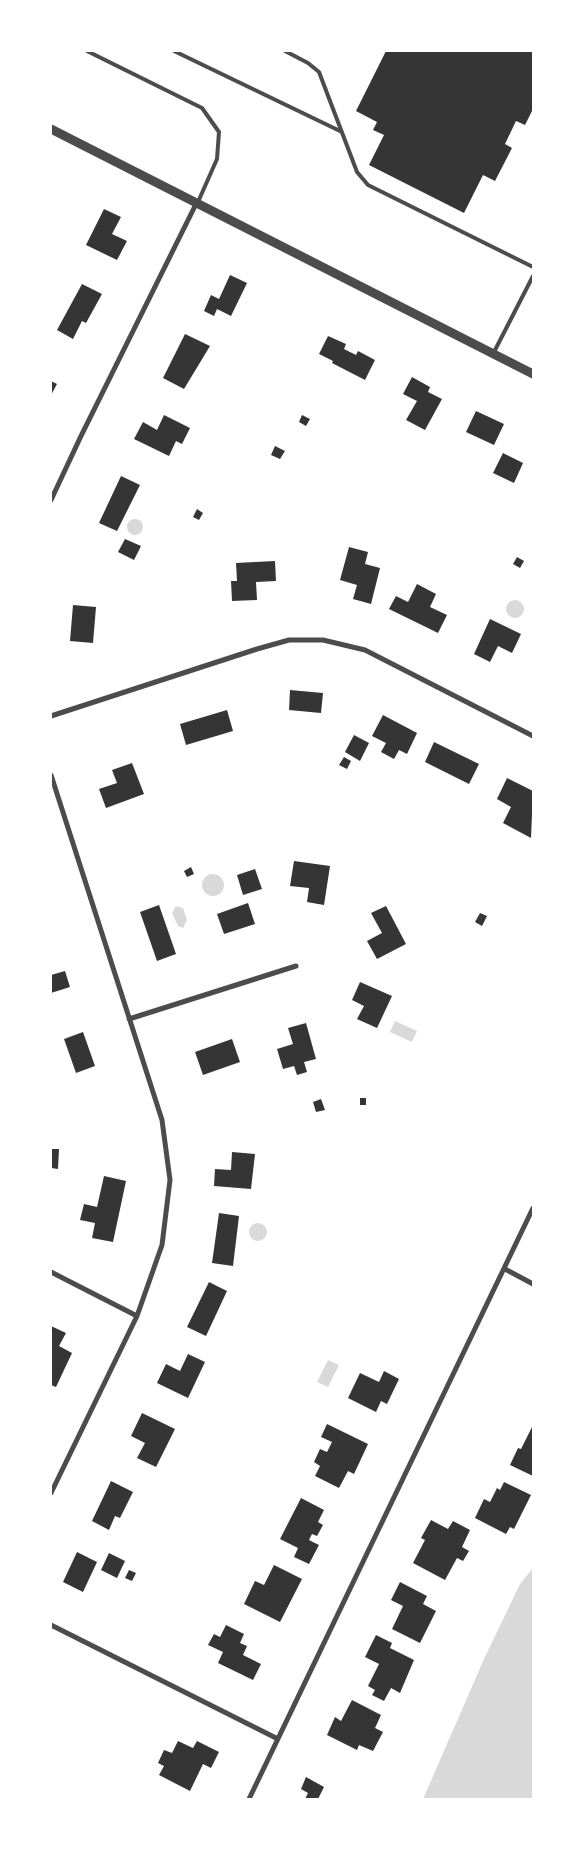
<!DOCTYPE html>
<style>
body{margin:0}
#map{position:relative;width:584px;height:1850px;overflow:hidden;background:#fff;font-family:Manrope,sans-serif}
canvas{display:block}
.frame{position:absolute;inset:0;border:52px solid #fff;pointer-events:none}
</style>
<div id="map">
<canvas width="584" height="1850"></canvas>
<div class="frame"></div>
</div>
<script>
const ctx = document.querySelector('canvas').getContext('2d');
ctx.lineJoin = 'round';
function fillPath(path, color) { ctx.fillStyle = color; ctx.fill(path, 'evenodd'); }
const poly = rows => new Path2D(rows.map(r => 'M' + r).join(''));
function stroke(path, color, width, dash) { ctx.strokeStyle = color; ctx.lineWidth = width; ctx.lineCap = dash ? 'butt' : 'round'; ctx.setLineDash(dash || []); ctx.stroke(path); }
fillPath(poly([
 '127 527a8 8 0 1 1 16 0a8 8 0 1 1-16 0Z',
 '506 609a9 9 0 1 1 18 0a9 9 0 1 1-18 0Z',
 '202 885a11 11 0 1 1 22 0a11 11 0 1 1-22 0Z',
 [176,906,183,908,187,920,183,928,178,926,172,913],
 [395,1021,417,1031,412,1042,390,1032],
 '249 1232a9 9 0 1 1 18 0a9 9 0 1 1-18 0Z',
 [328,1360,339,1365,328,1387,317,1382],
 [533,1568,533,1799,423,1799,484,1659,520,1584]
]), '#d9d9d9');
fillPath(poly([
 [386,51,533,51,533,109,525,125,516,121,505,144,512,148,495,181,483,175,464,213,369,165,384,135,373,130,377,122,356,111],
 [104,209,121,217,112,234,127,241,117,260,86,245],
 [230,275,247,283,231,316,217,309,214,316,204,311,211,295,219,299],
 [82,284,102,294,86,323,82,321,73,339,57,330],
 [185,334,210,346,184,389,163,378],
 [328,336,346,344,344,349,356,355,358,351,375,360,365,380,332,363,333,361,319,354],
 [412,377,430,387,428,392,442,399,425,430,406,420,417,401,403,394],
 [51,381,57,384,51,395],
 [476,411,504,424,494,445,466,432],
 [164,415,190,428,182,444,176,441,169,456,134,439,143,422,157,430],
 [302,415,310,419,306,426,299,422],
 [275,446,285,451,280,459,271,455],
 [503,453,523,463,514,483,493,473],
 [121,476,140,485,117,531,99,523],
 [197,509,203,513,199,520,193,517],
 [125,539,141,546,134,560,118,552],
 [349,547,368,552,365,564,380,568,371,604,353,599,357,585,340,580],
 [517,557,524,561,520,568,513,564],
 [275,561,276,581,256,582,257,600,232,601,231,581,237,581,236,563],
 [417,584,436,594,430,607,447,615,438,633,389,609,396,596,408,602],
 [73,605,96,607,93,643,70,641],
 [490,619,521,634,512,653,498,646,490,662,474,654],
 [290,690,323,693,321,713,289,710],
 [227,710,233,731,186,745,180,724],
 [383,715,417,733,407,754,399,750,394,759,381,752,386,743,372,736],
 [354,735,369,743,360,761,345,752],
 [434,742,479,764,469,784,425,762],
 [344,757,351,761,347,769,339,765],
 [132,763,144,794,106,808,99,789,117,783,112,770],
 [507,778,533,791,531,838,503,823,511,807,497,799],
 [294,861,330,866,324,905,307,902,309,888,290,886],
 [191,867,194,874,187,877,184,871],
 [255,869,262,889,243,895,237,875],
 [248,903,255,924,224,934,217,914],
 [159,905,176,954,157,961,140,912],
 [386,906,406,944,377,959,367,941,382,933,371,913],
 [480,913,487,916,482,926,475,922],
 [65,971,70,987,51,993,51,975],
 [360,982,392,996,377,1028,357,1019,364,1006,352,1000],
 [306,1023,316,1059,304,1062,307,1072,297,1075,294,1066,283,1069,277,1049,293,1044,288,1028],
 [83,1032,95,1066,76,1073,64,1039],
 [232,1039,240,1062,203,1075,195,1052],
 [360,1098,366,1098,366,1105,360,1105],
 [321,1099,325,1110,316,1112,313,1102],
 [51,1149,59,1149,58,1169,51,1168],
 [232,1152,255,1154,251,1189,214,1186,215,1169,231,1170],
 [104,1176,126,1181,113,1242,92,1238,95,1223,80,1220,84,1204,97,1207],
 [219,1213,239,1216,233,1266,212,1263],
 [209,1282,227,1291,206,1336,187,1327],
 [51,1326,66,1333,59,1346,72,1353,56,1387,51,1385],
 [188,1354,205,1362,188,1398,157,1383,166,1364,180,1371],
 [384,1371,399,1379,387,1404,381,1401,376,1412,348,1398,360,1373,379,1382],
 [142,1413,175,1429,156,1467,137,1458,145,1443,131,1436],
 [327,1424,368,1444,354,1474,348,1471,339,1488,315,1476,320,1466,314,1462,320,1449,327,1452,332,1442,321,1437],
 [533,1425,533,1476,510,1465,518,1448,521,1449],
 [111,1481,133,1492,120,1518,115,1516,109,1530,92,1521],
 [504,1482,531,1495,514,1529,510,1527,506,1534,475,1518,484,1499,490,1502,497,1488,500,1490],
 [301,1498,324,1510,318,1522,323,1525,317,1536,312,1534,309,1540,319,1545,309,1564,294,1557,298,1548,280,1539],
 [431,1520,448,1529,453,1521,470,1530,462,1547,469,1551,463,1561,457,1558,445,1580,413,1563,425,1540,421,1538],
 [77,1552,97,1562,83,1592,63,1582],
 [109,1553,125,1561,117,1578,101,1570],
 [274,1565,302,1579,280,1622,244,1604,255,1581,264,1585],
 [129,1570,136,1573,132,1581,125,1578],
 [400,1582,427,1596,423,1604,436,1611,420,1643,392,1629,403,1606,391,1600],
 [226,1625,244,1634,240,1643,247,1646,243,1655,261,1664,253,1680,218,1663,223,1652,208,1645,214,1634,220,1637],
 [376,1635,392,1643,390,1648,414,1660,400,1693,391,1688,384,1701,372,1695,375,1690,368,1686,379,1664,365,1657],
 [352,1700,381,1715,375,1728,383,1732,373,1751,359,1745,357,1750,327,1735,335,1717,341,1721],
 [178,1741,193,1748,197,1741,219,1752,211,1768,203,1764,190,1791,159,1775,164,1766,158,1763,164,1750,172,1753],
 [306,1777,324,1787,318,1799,305,1799,308,1793,301,1789]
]), '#353535');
stroke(poly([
 [87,51,202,108,219,132,217,159,198,202],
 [174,51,340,131],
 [285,51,308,63,319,72,357,172,368,185,533,267],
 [493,354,533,276]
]), '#4c4c4c', 4);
stroke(poly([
 [51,500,81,436,197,202],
 [51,716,257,649,289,640,323,640,365,650,533,736],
 [51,775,162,1120,170,1180,162,1245,137,1316,51,1493],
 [129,1019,296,966],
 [505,1269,533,1284],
 [51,1272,137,1316],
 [51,1625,278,1739],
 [249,1799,533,1208]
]), '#4c4c4c', 5);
stroke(poly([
 [51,129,533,374]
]), '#4c4c4c', 9);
</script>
